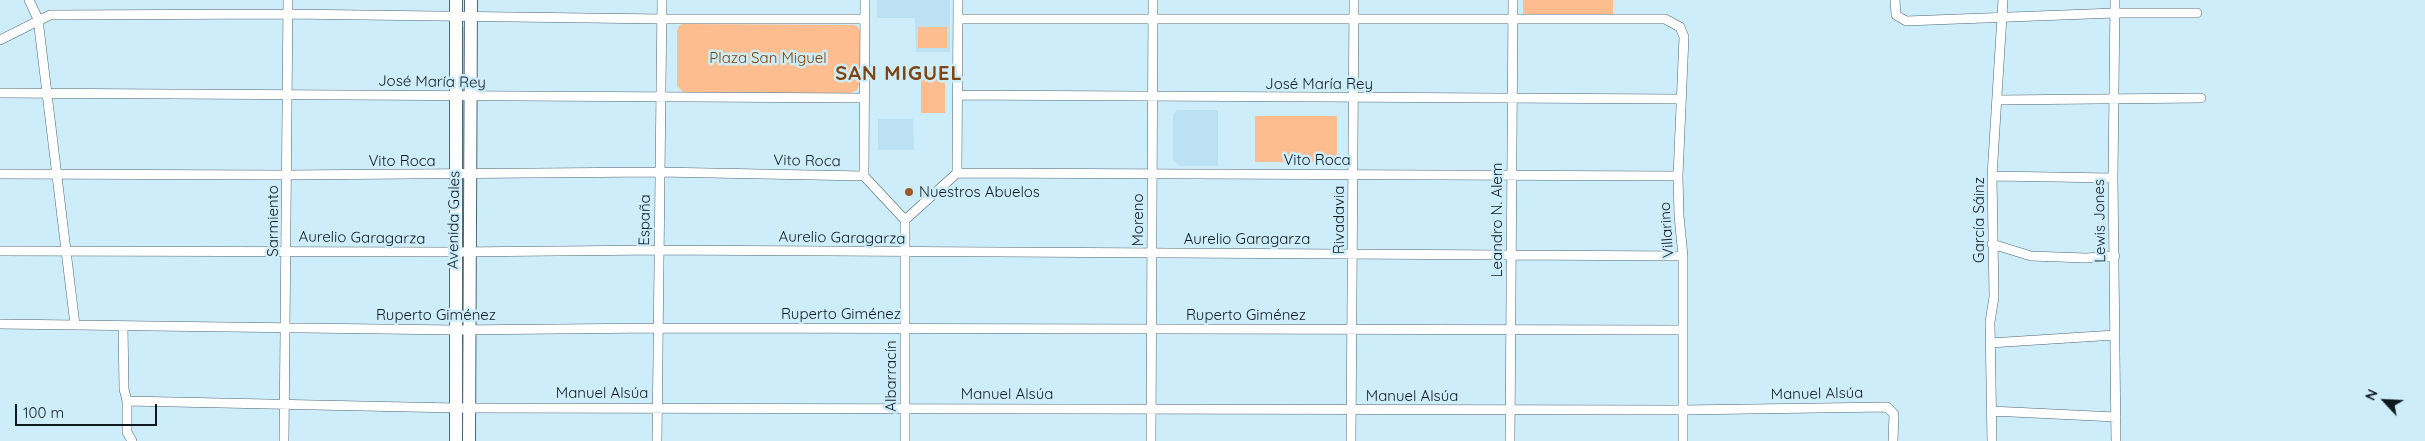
<!DOCTYPE html>
<meta charset="utf-8">
<style>
body{margin:0}
#map{position:relative;width:2425px;height:441px;overflow:hidden;background:#ceedfb;font-family:Quicksand,sans-serif}
canvas{display:block}
.north{position:absolute;left:2360px;top:376px;width:50px;height:50px;-webkit-text-stroke:4px #ceedfb;paint-order:stroke;rotate:295deg;font-size:14px;font-weight:700;line-height:20px;text-align:center;color:#0f1a20}
.north::after{content:'';display:block;margin:auto;width:18px;height:22px;background:#0f1a20;clip-path:polygon(50% 0,100% 100%,50% 72%,0 100%)}
.scale{position:absolute;left:15px;top:404px;width:142px;height:22px;box-sizing:border-box;border:2px solid #0f1a20;border-top:0;padding-left:6px;font-size:15px;line-height:18px;white-space:nowrap;color:#0f1a20;-webkit-text-stroke:4px #ceedfb;paint-order:stroke}
</style>
<div id="map">
<canvas width="2425" height="441"></canvas>
<div class="north">N</div>
<div class="scale">100 m</div>
</div>
<script>
const ctx = document.querySelector('canvas').getContext('2d');
ctx.lineJoin = 'round';
function fillPath(path, color) { ctx.fillStyle = color; ctx.fill(path, 'evenodd'); }
const poly = rows => new Path2D(rows.map(r => 'M' + r).join(''));
function stroke(path, color, width, dash) { ctx.strokeStyle = color; ctx.lineWidth = width; ctx.lineCap = dash ? 'butt' : 'round'; ctx.setLineDash(dash || []); ctx.stroke(path); }
function drawText(font, color, halo, rows, align = 'center') {
  ctx.font = font + ' Quicksand,sans-serif'; ctx.lineWidth = 5; ctx.setLineDash([]); ctx.textBaseline = 'middle'; ctx.strokeStyle = halo; ctx.fillStyle = color; for (const [text, x, y, turn = 0] of rows) {
    ctx.save(); ctx.translate(x, y); ctx.rotate((+turn || 0) * Math.PI / 180); ctx.textAlign = isNaN(turn) ? turn : align; if (halo) ctx.strokeText(text, 0, 0); ctx.fillText(text, 0, 0); ctx.restore();
  }
}
fillPath(poly([
 [877,0,950,0,950,52,916,52,915,18,877,18],
 [1177,110,1218,110,1218,166,1180,166,1173,160,1173,115],
 [878,119,913,119,914,150,878,150]
]), '#bbe1f3');
fillPath(poly([
 [1523,0,1613,0,1613,15,1523,14],
 [683,24,853,25,857,26,860,31,860,83,857,90,851,93,683,92,677,86,677,31,679,26],
 [462,27,466,27,466,88,462,88],
 [918,27,947,27,947,48,918,48],
 [921,72,945,72,945,113,921,113],
 [462,103,466,103,466,164,462,164],
 [1255,116,1337,116,1337,162,1255,162]
]), '#febd8f');
const street = poly([
 [29,0,38,19,75,325],
 [865,0,864,176,905,220],
 [1895,0,1896,15,1906,21,2115,13,2197,13],
 [2115,0,2113,178,2116,441],
 [958,19,1665,19,1680,27,1684,37,1678,176,1679,216,1683,256,1683,441],
 [0,40,50,15,288,14,662,19,865,19],
 [0,93,864,98],
 [957,95,1681,99],
 [1997,100,2201,98],
 [957,173,1678,176],
 [0,174,286,175,659,172,864,176],
 [1992,176,2113,178],
 [905,220,957,173,958,0],
 [905,220,905,441],
 [1992,244,2031,256,2086,258,2115,256],
 [0,251,456,252,658,250,1683,256],
 [0,324,456,330,658,328,1682,330],
 [123,326,124,389,127,401,127,432,132,441],
 [1990,343,2115,335],
 [127,401,456,408,1683,410,1887,407,1894,414,1893,441],
 [1991,411,2116,417],
 [284,441,288,0],
 [657,441,662,0],
 [1151,441,1153,0],
 [1351,441,1354,0],
 [1510,441,1513,0],
 [1992,441,1990,322,1994,297,1992,176,2003,0]
]);
const secondary = poly([
 [456,441,456,0],
 [469,441,471,0]
]);
stroke(street, '#4c6673', 10);
stroke(secondary, '#4c6673', 14);
stroke(street, '#fff', 9);
stroke(secondary, '#fff', 12);
for (const [x, y, r, color] of [
 [909,192,5,"#9b5a26"]
]) { const dot = new Path2D(); dot.arc(x, y, r, 0, 2 * Math.PI); ctx.fillStyle = color; ctx.fill(dot); stroke(dot, '#ceedfb', 2); }
drawText('15px', '#804000', '#ceedfb', [
 ["Plaza San Miguel",768,58]
]);
drawText('15px', '#0f1a20', '#ceedfb', [
 ["José María Rey",432,82,1],
 ["José María Rey",1319,84],
 ["Vito Roca",1317,160],
 ["Vito Roca",402,161],
 ["Vito Roca",807,161,1],
 ["Avenida Gales",454,220,-89],
 ["España",645,220,-89],
 ["Moreno",1138,220,-90],
 ["Rivadavia",1339,220,-90],
 ["Leandro N. Alem",1497,220,-90],
 ["García Sáinz",1979,220,-90],
 ["Sarmiento",273,221,-90],
 ["Lewis Jones",2100,221,-91],
 ["Villarino",1667,230,-94],
 ["Aurelio Garagarza",362,238,1],
 ["Aurelio Garagarza",842,238,1],
 ["Aurelio Garagarza",1247,239],
 ["Ruperto Giménez",841,314],
 ["Ruperto Giménez",436,315],
 ["Ruperto Giménez",1246,315],
 ["Albarracín",891,376,-90],
 ["Manuel Alsúa",602,393],
 ["Manuel Alsúa",1007,394],
 ["Manuel Alsúa",1817,394,-1],
 ["Manuel Alsúa",1412,396]
]);
drawText('15px', '#0f1a20', '#ceedfb', [
 ["Nuestros Abuelos",919,192]
], 'left');
ctx.letterSpacing = '1px';
drawText('bold 20px', '#7f4513', '#ceedfb', [
 ["SAN MIGUEL",899,74]
]);
ctx.letterSpacing = '0px';
</script>
